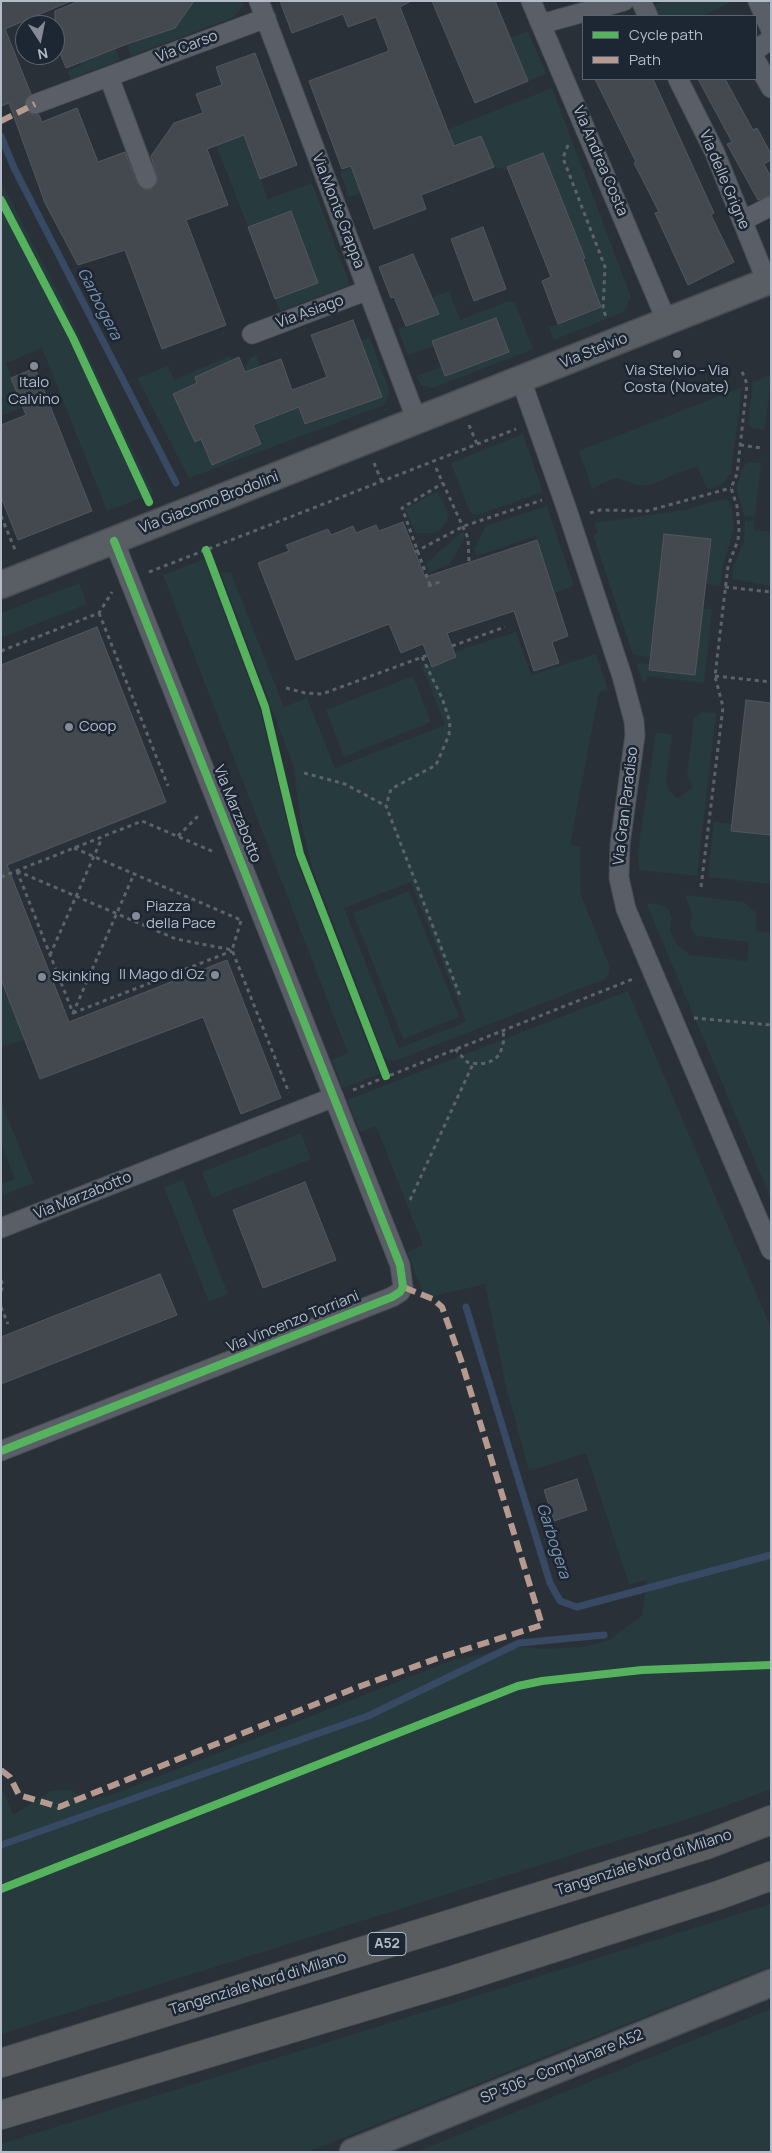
<!DOCTYPE html>
<style>
body{margin:0}
#map{position:relative;width:772px;height:2153px;overflow:hidden;background:#2a3038;font-family:Manrope,sans-serif}
canvas{display:block}
.frame{position:absolute;inset:0;border:2px solid #b4bcc9;pointer-events:none}
.legend{position:absolute;left:582px;top:15px;width:175px;height:65px;box-sizing:border-box;background:#1d2633;border:1px solid #59626f;margin:0;padding:6px 9px;list-style:none;font-size:15px;color:#b4bcc9}
.legend li{display:flex;align-items:center;gap:10px;height:25px}
.legend b{width:25px;border:1px solid #59626f}
.north{position:absolute;left:15px;top:15px;width:50px;height:50px;box-sizing:border-box;background:#1d2633;border:1px solid #59626f;border-radius:50%;rotate:169deg;font-size:14px;font-weight:700;line-height:20px;text-align:center;color:#b4bcc9}
.north::after{content:'';display:block;margin:auto;width:18px;height:22px;background:#848b96;clip-path:polygon(50% 0,100% 100%,50% 72%,0 100%)}
</style>
<div id="map">
<canvas width="772" height="2153"></canvas>
<div class="frame"></div>
<ul class="legend">
<li><b style="height:6px;background:#56b35d"></b>Cycle path</li>
<li><b style="height:6px;background:#b69a8f"></b>Path</li>
</ul>
<div class="north">N</div>
</div>
<script>
const ctx = document.querySelector('canvas').getContext('2d');
ctx.lineJoin = 'round';
function fillPath(path, color) { ctx.fillStyle = color; ctx.fill(path, 'evenodd'); }
const poly = rows => new Path2D(rows.map(r => 'M' + r).join(''));
function stroke(path, color, width, dash) { ctx.strokeStyle = color; ctx.lineWidth = width; ctx.lineCap = dash ? 'butt' : 'round'; ctx.setLineDash(dash || []); ctx.stroke(path); }
function drawText(font, color, halo, rows, align = 'center') {
  ctx.font = font + ' Manrope,sans-serif'; ctx.lineWidth = 5; ctx.setLineDash([]); ctx.textBaseline = 'middle'; ctx.strokeStyle = halo; ctx.fillStyle = color; for (const [text, x, y, turn = 0] of rows) {
    ctx.save(); ctx.translate(x, y); ctx.rotate((+turn || 0) * Math.PI / 180); ctx.textAlign = isNaN(turn) ? turn : align; if (halo) ctx.strokeText(text, 0, 0); ctx.fillText(text, 0, 0); ctx.restore();
  }
}
fillPath(poly([
 [97,1,120,60,71,79,67,71,82,65,80,62],
 [194,1,243,1,243,7,232,18,131,56,127,45,174,28],
 [666,1,733,1,703,16,655,16,653,8,654,5],
 [528,31,546,74,528,81,510,38],
 [552,88,631,297,624,312,554,340,549,327,601,307,583,259,585,258,543,153,507,167,509,170,494,167,481,136,426,158,419,141],
 [221,122,228,141,244,135,268,199,312,183,350,285,280,311,275,299,318,283,291,211,248,227,209,127],
 [373,159,383,185,349,197,340,172],
 [1,182,63,302,153,493,107,511,42,348,6,363,23,407,1,416],
 [449,291,460,320,509,301,515,303,533,349,433,388,421,385,416,376,441,367,445,376,508,352,495,318,432,341,434,346,408,355,398,329,439,314,433,297],
 [370,338,390,393,384,405,189,478,137,378,168,366,174,380,230,356,232,361,195,376,197,383,174,394,195,442,201,439,212,465,261,444,246,410,244,370,250,358,256,355,278,415,299,407,306,425,382,397,361,341],
 [771,375,765,430,752,428,748,424,753,382],
 [742,387,731,473,722,484,711,489,707,488,697,466,649,485,636,485,617,478,609,480,592,489,579,451],
 [523,434,543,492,478,515,473,514,469,510,451,463],
 [748,462,761,463,755,517,744,516,736,488,743,467],
 [436,492,438,493,447,510,448,520,441,529,434,533,416,533,405,509],
 [724,499,728,500,732,507,734,529,723,565,720,586,706,584,711,539,664,534,650,657,633,655,593,535,598,533,594,523,684,510],
 [547,506,574,586,555,593,536,536,477,556,474,549,486,526],
 [745,520,754,521,754,530,771,532,771,586,732,579,733,568,744,541],
 [461,533,463,533,465,537,450,564,429,573,426,563],
 [204,559,260,709,295,856,379,1074,343,1088,332,1060,348,1053,163,575],
 [220,571,231,573,284,707,307,698,335,768,445,725,422,666,431,663,433,667,456,658,454,652,516,632,531,675,596,654,608,689,599,692,570,844,580,847,581,895,609,965,609,973,605,979,395,1061,388,1060,384,1057,313,870,301,823,293,765],
 [411,882,466,1022,399,1048,344,908],
 [79,583,87,604,1,638,1,613],
 [703,608,712,609,704,683,648,676,646,683,643,682,636,663,649,664,649,670,695,675],
 [413,676,431,722,344,757,326,710],
 [702,712,716,713,697,876,639,870,638,851,656,732,672,735,666,780,668,788,677,799,693,787,687,776,694,718],
 [714,822,732,824,731,831,771,835,771,884,708,877],
 [409,891,459,1017,403,1039,353,913],
 [685,895,744,902,756,913,756,931,771,933,771,1199,646,903,662,905,669,910,672,917,670,930,677,945,690,955,747,961,749,942,697,936,690,927,692,914],
 [1,979,25,1040,1,1046],
 [628,991,771,1328,771,1789,706,1813,1,2034,1,1786,13,1815,51,1791,70,1790,90,1800,114,1794,453,1660,523,1647,541,1649,581,1647,607,1641,642,1616,647,1580,629,1584,586,1453,529,1471,506,1386,485,1284,425,1298,407,1252,423,1245,376,1126,360,1132,347,1100],
 [1,1102,34,1183,1,1196,1,1184,15,1179,1,1143],
 [301,1133,311,1159,212,1198,202,1172],
 [183,1180,228,1294,209,1302,164,1187],
 [771,1904,771,1966,308,2152,1,2152,1,2144],
 [771,2009,771,2152,416,2152]
]), '#273a3e');
stroke(poly([
 [1,136,14,168,176,483],
 [466,1307,550,1583,560,1601,577,1607,771,1555],
 [1,1845,368,1716,519,1643,604,1635]
]), '#384963', 7);
const building = poly([
 [1,1,71,1,5,29,31,94,24,102,25,108,33,115,39,115,42,122,77,108,98,162,125,152,137,183,145,190,151,189,158,181,151,156,174,123,203,113,196,94,222,85,216,67,255,53,297,165,260,179,244,135,207,149,228,205,186,220,226,325,162,349,125,250,78,265,45,203,9,103,1,106,1,1],
 [79,1,194,1,175,28,127,44,66,68,55,40,55,11,79,1],
 [280,1,411,1,400,7,454,146,481,136,494,167,421,195,426,209,374,229,351,166,342,169,309,81,389,51,376,17,348,27,343,14,292,33,280,1],
 [432,1,495,1,528,81,475,103,432,1],
 [595,79,653,79,714,213,711,215,734,262,688,285,655,213,659,212,634,163,636,162,595,79],
 [698,79,725,79,753,130,757,128,771,154,771,160,764,164,771,177,771,195,758,200,727,144,732,142,698,79],
 [543,153,585,258,583,259,601,307,558,324,542,281,551,277,507,167,543,153],
 [291,211,318,283,275,299,248,227,291,211],
 [483,227,506,289,474,301,451,239,483,227],
 [413,254,439,314,406,326,394,297,391,298,379,267,413,254],
 [496,318,509,352,445,376,432,341,496,318],
 [353,320,382,397,305,424,299,407,253,425,261,444,212,465,201,439,195,442,173,394,197,383,195,377,239,357,245,372,281,359,292,390,327,377,311,335,353,320],
 [35,368,92,511,18,540,1,497,1,425,26,415,11,378,35,368],
 [403,522,425,577,537,540,568,636,552,642,559,663,534,671,514,611,447,633,456,657,432,667,423,644,401,653,389,624,296,660,258,563,289,551,286,545,328,529,331,535,353,526,356,533,376,525,379,531,403,522],
 [664,534,711,539,695,675,649,670,664,534],
 [97,627,166,802,7,865,69,1022,227,960,281,1098,241,1114,203,1017,40,1079,1,979,1,665,97,627],
 [746,700,771,703,771,835,731,831,746,700],
 [305,1182,336,1260,263,1288,233,1210,305,1182],
 [160,1274,177,1315,1,1384,1,1337,160,1274],
 [577,1479,587,1510,554,1521,544,1490,577,1479]
]);
fillPath(building, '#444950');
stroke(building, '#52575f', 1);
const street = poly([
 [259,1,417,421],
 [531,1,667,322],
 [641,1,648,16],
 [758,1,771,30],
 [541,24,624,1],
 [756,50,771,39],
 [756,61,771,88],
 [109,77,147,179],
 [678,79,715,153,767,282],
 [35,104,266,18],
 [742,221,771,206],
 [252,334,368,290],
 [521,380,566,507,622,676,634,721,635,735,620,844,619,878,626,909,771,1250],
 [1,1228,334,1097],
 [1,1451,392,1297,400,1292,403,1287,400,1265,114,541]
]);
const secondary = poly([
 [1,585,771,280],
 [353,2152,771,1983]
]);
const highway = poly([
 [1,2063,706,1845,771,1820],
 [1,2115,447,1982,719,1895,771,1876]
]);
stroke(street, '#484c53', 21);
stroke(secondary, '#484c53', 29);
stroke(highway, '#474c53', 30);
stroke(poly([
 [568,145,563,158,605,267,603,309,607,319],
 [469,425,477,444],
 [740,445,761,448],
 [374,463,382,482],
 [436,468,468,538,469,562],
 [590,513,600,510,647,511,731,488],
 [1,516,16,552],
 [415,552,464,526,542,500],
 [149,572,516,429],
 [430,585,402,508,443,483],
 [428,586,442,581],
 [725,587,771,592],
 [99,613,168,786],
 [452,646,505,627],
 [1,651,99,613,112,592],
 [422,657,442,698,450,722,449,735,436,765,391,789,386,806,460,996],
 [715,676,771,682],
 [286,688,305,693,322,694,428,655],
 [304,773,345,784,386,806],
 [178,836,200,814],
 [74,848,241,920],
 [17,871,73,1013,134,874],
 [17,871,176,939,232,950],
 [1,877,142,821,214,852],
 [701,887,723,707,715,676,728,566,738,540,739,529,737,506,731,488,737,474,747,384,741,369],
 [241,921,232,950,289,1093],
 [50,955,102,838],
 [73,1013,232,951],
 [694,1018,771,1025],
 [455,1049,467,1062,478,1064,487,1063,495,1059,500,1054,504,1040,503,1031],
 [353,1090,633,979],
 [410,1200,473,1064],
 [1,1280,3,1285,1,1291],
 [1,1307,8,1324]
]), '#5d636a', 3, [4, 4]);
stroke(street, '#5a5e66', 19);
stroke(secondary, '#595d64', 26);
stroke(highway, '#5a5d60', 28);
stroke(poly([
 [1,121,35,104],
 [1,1770,10,1777,19,1795,59,1807,358,1687,441,1657,542,1625,461,1360,442,1307,433,1299,403,1287]
]), '#b69a8f', 6, [12, 6]);
stroke(poly([
 [1,200,73,338,149,502],
 [206,550,265,707,300,854,386,1076],
 [1,1451,392,1297,400,1292,403,1287,400,1265,114,541],
 [1,1889,518,1686,542,1681,642,1670,771,1665]
]), '#56b35d', 8);
for (const [x, y, r, color] of [
 [677,354,5,"#848b96"],
 [34,366,5,"#848b96"],
 [69,727,5,"#848b96"],
 [136,916,5,"#848b96"],
 [215,975,5,"#848b96"],
 [42,977,5,"#848b96"]
]) { const dot = new Path2D(); dot.arc(x, y, r, 0, 2 * Math.PI); ctx.fillStyle = color; ctx.fill(dot); stroke(dot, '#1d2633', 2); }
for (const [x, y, w] of [
 [387,1944,38]
]) { const box = new Path2D(); box.roundRect(x - w / 2, y - 11.5, w, 23, 4); ctx.fillStyle = '#1d2633'; ctx.fill(box); stroke(box, '#b4bcc9', 1); }
drawText('bold 14px', '#b4bcc9', null, [
 ["A52",387,1944]
]);
drawText('15px', '#b4bcc9', '#1d2633', [
 ["Via Carso",187,47,-21],
 ["Via Andrea Costa",600,161,67],
 ["Via delle Grigne",724,180,67],
 ["Via Monte Grappa",338,211,69],
 ["Via Asiago",310,312,-20],
 ["Via Stelvio",594,351,-22],
 ["Via Giacomo Brodolini",209,503,-21],
 ["Via Gran Paradiso",626,806,-83],
 ["Via Marzabotto",237,814,68],
 ["Via Marzabotto",83,1196,-22],
 ["Via Vincenzo Torriani",293,1322,-22],
 ["Tangenziale Nord di Milano",644,1863,-18],
 ["Tangenziale Nord di Milano",258,1984,-17],
 ["SP 306 - Complanare A52",562,2067,-22]
]);
drawText('15px', '#b4bcc9', '#1d2633', [
 ["Via Stelvio - Via",677,371,"center"],
 ["Costa (Novate)",677,388,"center"],
 ["Italo",34,383,"center"],
 ["Calvino",34,400,"center"],
 ["Coop",79,727],
 ["Piazza",146,907],
 ["della Pace",146,924],
 ["Il Mago di Oz",205,975,"right"],
 ["Skinking",52,977]
], 'left');
drawText('italic 16px', '#7c92b1', '#1d2633', [
 ["Garbogera",99,304,63],
 ["Garbogera",553,1541,72]
]);
</script>
